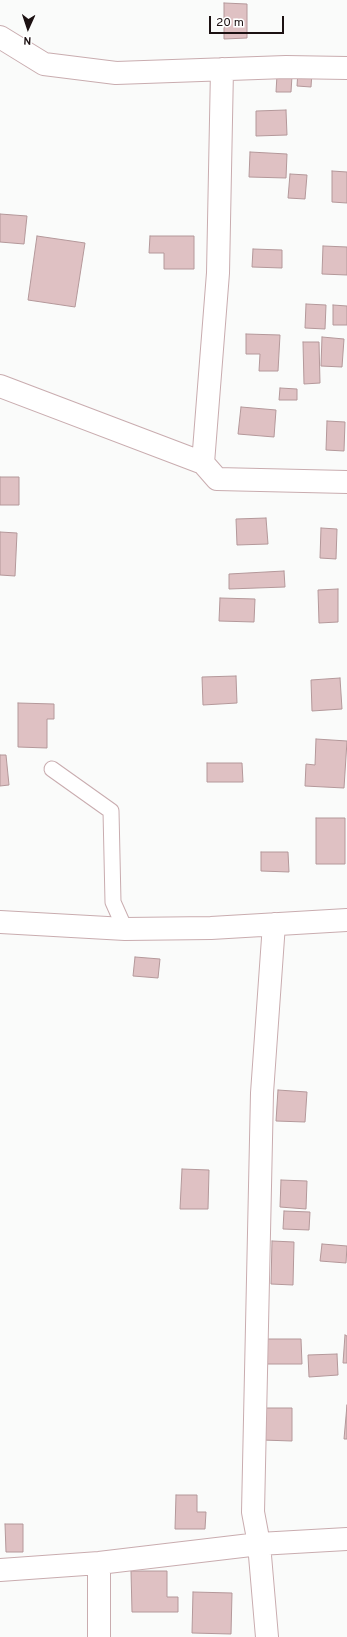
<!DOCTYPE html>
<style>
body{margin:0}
#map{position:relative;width:347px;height:1637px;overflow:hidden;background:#fafbfa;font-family:Overpass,sans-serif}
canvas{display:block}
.north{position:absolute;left:8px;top:8px;width:40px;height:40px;-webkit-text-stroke:3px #fff;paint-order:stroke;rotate:183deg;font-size:11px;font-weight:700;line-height:16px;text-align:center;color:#1c1112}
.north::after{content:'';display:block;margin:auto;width:14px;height:18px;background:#1c1112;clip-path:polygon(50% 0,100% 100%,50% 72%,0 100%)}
.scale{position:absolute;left:209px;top:16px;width:75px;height:18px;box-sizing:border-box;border:2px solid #1c1112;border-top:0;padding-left:5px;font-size:12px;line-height:14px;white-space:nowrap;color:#1c1112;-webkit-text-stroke:3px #fff;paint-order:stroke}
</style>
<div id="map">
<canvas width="347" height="1637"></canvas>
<div class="north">N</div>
<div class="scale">20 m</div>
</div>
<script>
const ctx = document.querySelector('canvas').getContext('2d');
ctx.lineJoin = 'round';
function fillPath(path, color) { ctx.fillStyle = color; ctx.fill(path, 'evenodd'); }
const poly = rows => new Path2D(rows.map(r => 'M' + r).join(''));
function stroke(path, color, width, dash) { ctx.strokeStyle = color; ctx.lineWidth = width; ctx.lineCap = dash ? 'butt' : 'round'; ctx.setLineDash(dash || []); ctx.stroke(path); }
const building = poly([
 [224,3,247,4,247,38,224,39,224,3],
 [298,71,312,72,311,87,297,86,298,71],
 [277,75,292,76,291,92,276,92,277,75],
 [286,110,287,135,256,136,256,111,286,110],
 [250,152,287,154,286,178,249,177,250,152],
 [332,171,347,172,347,203,332,202,332,171],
 [290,174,307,175,305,199,288,198,290,174],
 [0,214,27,216,24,244,0,242,0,214],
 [37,236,85,243,75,307,28,300,37,236],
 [150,236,194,236,194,269,164,269,164,253,149,253,150,236],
 [323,246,347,247,347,275,322,274,323,246],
 [253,249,282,250,282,268,252,267,253,249],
 [306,304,326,305,325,329,305,328,306,304],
 [333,305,347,306,347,325,333,325,333,305],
 [246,334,280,335,278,371,259,371,260,354,246,354,246,334],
 [322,337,344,339,342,367,321,366,322,337],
 [303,342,319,342,320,383,304,384,303,342],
 [280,388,297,389,297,400,279,400,280,388],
 [241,407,276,410,274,437,238,434,241,407],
 [327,421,345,422,344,451,326,450,327,421],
 [0,477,19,477,19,505,0,505,0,477],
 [266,518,268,544,237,545,236,519,266,518],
 [321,528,337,529,336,559,320,558,321,528],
 [0,532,17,533,15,576,0,575,0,532],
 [284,571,285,587,229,589,229,574,284,571],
 [338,589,338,622,319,623,318,590,338,589],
 [220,598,255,599,254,622,219,621,220,598],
 [236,676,237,703,203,705,202,677,236,676],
 [340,678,342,709,312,711,311,680,340,678],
 [18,703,54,704,54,719,47,719,47,748,18,747,18,703],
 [316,739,347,741,344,788,305,786,306,764,315,765,316,739],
 [0,755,6,755,9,785,0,786,0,755],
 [207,763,242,763,243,782,207,782,207,763],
 [316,818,345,818,345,864,316,864,316,818],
 [261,852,288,852,289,872,261,871,261,852],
 [135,957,160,959,158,978,133,976,135,957],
 [278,1090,307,1092,305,1122,276,1121,278,1090],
 [182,1169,209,1170,208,1209,180,1209,182,1169],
 [281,1180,307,1181,306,1209,280,1207,281,1180],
 [284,1211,310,1212,309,1230,283,1229,284,1211],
 [272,1241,294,1242,293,1285,271,1284,272,1241],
 [322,1244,347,1246,346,1263,320,1261,322,1244],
 [345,1335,347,1336,347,1363,343,1363,345,1335],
 [266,1339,301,1339,302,1364,266,1364,266,1339],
 [337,1354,338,1375,309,1377,308,1355,337,1354],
 [347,1405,347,1439,344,1439,347,1405],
 [262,1408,292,1408,292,1441,262,1440,262,1408],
 [176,1495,197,1495,197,1512,206,1512,205,1529,175,1529,176,1495],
 [5,1524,23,1524,23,1552,6,1552,5,1524],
 [131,1571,167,1571,167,1597,178,1597,178,1612,132,1612,131,1571],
 [193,1592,232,1593,231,1634,192,1633,193,1592]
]);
fillPath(building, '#dfc1c3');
stroke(building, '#b4989a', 1);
const lane = poly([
 [52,769,111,811,113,902,125,929]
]);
const street = poly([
 [0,37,44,64,116,73,286,67,347,68],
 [0,386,203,463,217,479,347,482],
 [203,463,218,273,222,69],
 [0,922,125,929,211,928,347,920],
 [0,1570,99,1563,259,1544,347,1539],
 [99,1637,99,1563],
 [267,1637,259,1544,253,1512,262,1093,274,924]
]);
stroke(lane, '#c9acaf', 17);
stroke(street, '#c9acaf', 24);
stroke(lane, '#fff', 15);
stroke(street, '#fff', 22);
</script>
